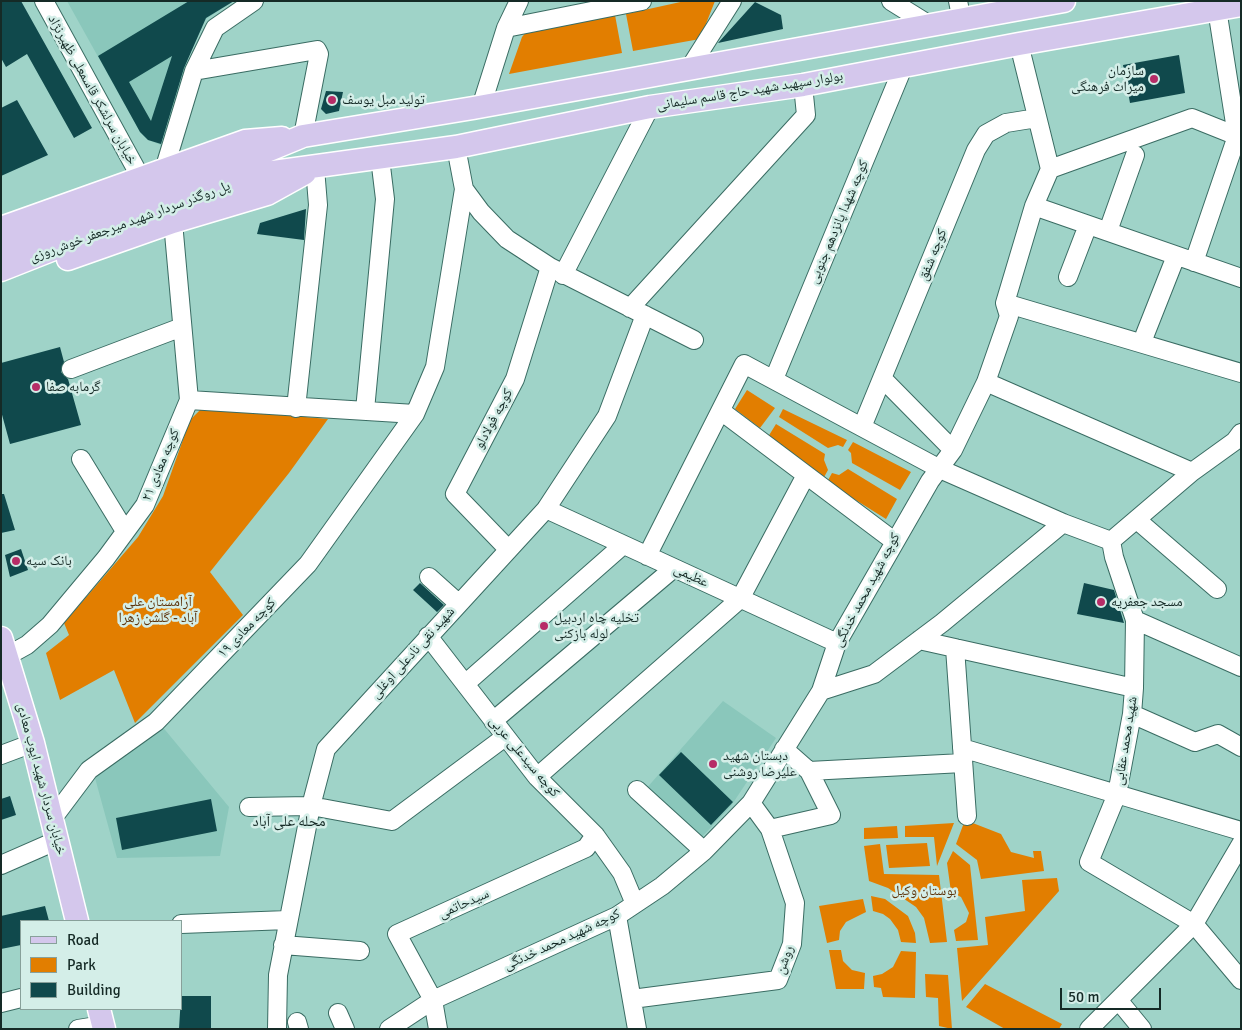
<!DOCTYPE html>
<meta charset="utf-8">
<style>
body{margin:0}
#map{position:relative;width:1242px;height:1030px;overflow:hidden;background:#9fd3c8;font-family:Signika,sans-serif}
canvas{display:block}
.frame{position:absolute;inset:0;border:2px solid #152a26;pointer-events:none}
.legend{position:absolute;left:20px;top:920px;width:162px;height:90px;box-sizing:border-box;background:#d4eee8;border:1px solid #88a09a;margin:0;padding:6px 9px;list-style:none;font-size:15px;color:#152a26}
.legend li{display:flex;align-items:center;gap:10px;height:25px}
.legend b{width:25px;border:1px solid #88a09a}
.scale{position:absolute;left:1060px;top:988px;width:101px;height:22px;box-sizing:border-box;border:2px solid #152a26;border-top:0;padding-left:6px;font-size:15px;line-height:18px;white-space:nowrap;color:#152a26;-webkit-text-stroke:4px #d4eee8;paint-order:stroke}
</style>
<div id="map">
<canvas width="1242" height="1030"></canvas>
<div class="frame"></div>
<ul class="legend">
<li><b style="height:6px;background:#d4c7ec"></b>Road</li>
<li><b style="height:14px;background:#e27e00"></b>Park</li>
<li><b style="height:14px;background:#10494c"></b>Building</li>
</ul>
<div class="scale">50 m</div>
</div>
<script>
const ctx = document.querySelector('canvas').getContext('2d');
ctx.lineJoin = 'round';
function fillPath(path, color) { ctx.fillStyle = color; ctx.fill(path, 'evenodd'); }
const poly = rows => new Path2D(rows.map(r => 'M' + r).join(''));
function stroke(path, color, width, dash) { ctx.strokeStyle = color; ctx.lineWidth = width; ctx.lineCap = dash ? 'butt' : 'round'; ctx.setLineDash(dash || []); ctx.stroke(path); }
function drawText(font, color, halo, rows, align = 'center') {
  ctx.font = font + ' Signika,"Noto Naskh Arabic",sans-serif'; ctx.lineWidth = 5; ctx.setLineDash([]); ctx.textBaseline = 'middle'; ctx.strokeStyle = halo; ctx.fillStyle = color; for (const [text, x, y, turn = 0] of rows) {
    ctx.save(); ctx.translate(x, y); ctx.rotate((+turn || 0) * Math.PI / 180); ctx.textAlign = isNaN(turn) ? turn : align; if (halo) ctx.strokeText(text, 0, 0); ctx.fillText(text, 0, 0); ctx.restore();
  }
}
fillPath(poly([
 [67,1,234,1,206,19,188,58,161,145,148,140,140,132],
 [723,701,776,738,731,806,699,840,645,790],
 [161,725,229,807,220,856,117,858,95,778]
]), '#8ac7bb');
fillPath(poly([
 [685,1,715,1,700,39,633,51,626,14],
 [615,15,622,53,509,74,522,37,527,31],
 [747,390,775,408,760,428,735,409],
 [202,408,328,419,289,473,210,572,243,615,135,723,114,670,60,700,46,653,69,635,64,623,138,537,163,496,190,420],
 [783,409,847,440,843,447,838,445,828,448,779,417],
 [776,424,825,454,824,460,828,470,823,479,768,437],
 [853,442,911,472,900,490,852,463,851,453,848,450],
 [848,469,897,499,886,519,827,482,832,473,839,475],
 [965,820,1001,834,1011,852,1034,858,1033,851,1041,851,1044,871,981,879,977,860,956,844],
 [954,823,937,866,934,837,905,837,905,826],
 [897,826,898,838,864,839,864,828],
 [927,843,930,866,889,868,886,845],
 [880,844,884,874,939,875,947,942,930,943,924,918,916,907,888,888,869,881,864,846],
 [953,851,970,865,978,940,956,941,954,930,966,922,969,913,961,897,951,892,947,863],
 [1057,878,1059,891,962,1001,957,948,988,945,985,917,1025,911,1022,880],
 [871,896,885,899,908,916,915,933,916,943,901,942,898,930,890,919,883,914,873,911],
 [863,899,866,912,846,922,840,931,839,940,827,943,819,906],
 [829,950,841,950,843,961,852,970,865,973,864,989,836,989],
 [901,951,916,952,915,998,883,997,881,988,874,987,873,976,882,974,893,967],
 [925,974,948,975,952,1029,939,1026,938,998,926,997],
 [985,984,1062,1024,1059,1029,1005,1029,966,1007]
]), '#e27e00');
fillPath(poly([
 [1,1,21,1,92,128,74,138,27,54,6,67,1,58],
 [189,1,234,1,206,18,184,68,161,144,148,140,140,132,98,56],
 [172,56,151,121,129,82],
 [755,2,781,15,783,29,718,43],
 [1179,55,1185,93,1130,103,1123,65],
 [326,91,343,92,339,111,326,114,321,109],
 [17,100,48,155,1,176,1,108],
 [306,209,304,240,257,234,260,223],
 [60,347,64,362,61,372,68,379,81,425,10,444,1,411,1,363],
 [1,494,4,494,15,530,1,533],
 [21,549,28,570,10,577,5,555],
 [420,583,444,605,437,612,413,590],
 [1084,583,1114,590,1124,623,1077,614],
 [681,752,733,802,711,825,659,775],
 [10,796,16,815,1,820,1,799],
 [211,799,217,831,122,850,116,818],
 [45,906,49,921,21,921,21,945,1,949,1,916],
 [181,996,211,996,211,1029,179,1029]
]), '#10494c');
const minor = poly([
 [44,1,141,178],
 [891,1,931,26],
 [958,1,962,21],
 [1217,9,1237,136,1241,138],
 [506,28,642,1],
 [689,69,732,1],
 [194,71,317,50,319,54,303,136],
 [481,107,506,28,519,1],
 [1050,169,1192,118,1237,136,1194,262],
 [164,170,194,71,215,28,254,1],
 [464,189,481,212,507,239,550,267,694,340],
 [1034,206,1241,278],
 [1108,231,1135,155],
 [563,275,650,107],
 [1068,277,1088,225],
 [1005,303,1241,373],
 [630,308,806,115,803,85],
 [1142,342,1176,256],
 [71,369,182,327],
 [882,378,953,450],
 [774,379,904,65],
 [986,382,1192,472],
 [189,400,415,414],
 [296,408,318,205,315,168],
 [365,410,385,199,380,158],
 [721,411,894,541],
 [862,427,976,150,986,134,1006,123,1037,118],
 [1241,433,1235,441,1192,472,1111,541,1114,557,1135,620,1134,688,1132,714,1117,794,1089,862,1194,924,1241,980],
 [81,459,125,531],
 [546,509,837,643],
 [1137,520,1217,589],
 [508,549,455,494,515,379,550,267],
 [647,556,744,364,940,469,1063,523,1111,541],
 [429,577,458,603],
 [1135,620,1241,667],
 [428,636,537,777,595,835,622,873,635,904],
 [919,640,1134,688],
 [955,648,967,816],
 [7,656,27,645,50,625,106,558,145,505,189,400,173,222],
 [465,684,623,545],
 [821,691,874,674,942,623,1063,523],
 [1132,714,1195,742,1218,734,1241,747],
 [493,721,674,568],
 [962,748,1241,831],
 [1,755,33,743],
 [809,771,963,763],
 [537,777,740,599,806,475],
 [637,790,704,851],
 [249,807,311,806,392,821,505,737],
 [53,818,89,770,156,722,308,564,415,414,435,367,464,189,456,147],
 [770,829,831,815,809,771,784,749],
 [1,865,58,840],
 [617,916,637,1029],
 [181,924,288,920],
 [283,945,360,951],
 [632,999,778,980,792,944,795,903,770,829,751,803],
 [1119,1001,1142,1029],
 [1,1003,21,998],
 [338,1013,345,1029],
 [297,1022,299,1029],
 [78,1029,103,1025],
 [277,1029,278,975,311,806,326,749,546,509,607,416,645,315],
 [389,1029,433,1000,617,916,662,886,704,851,751,803,821,691,837,643,930,481,953,450,986,382,1009,316,1005,303,1034,206,1050,169,1019,44],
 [438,1029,433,1000,397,934,586,848,595,835],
 [1089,1029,1194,924,1241,844]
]);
const major = poly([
 [1,228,245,141,282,138],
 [1,250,93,211,252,157,303,136,473,108,1064,1],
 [68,259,173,222,267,194,305,173],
 [1,270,102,230,259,174,456,147,650,107,803,85,1019,44,1241,5],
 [1,638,33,743,77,921],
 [99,1009,104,1029]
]);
stroke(minor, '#3a6c63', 20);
stroke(major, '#fff', 25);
stroke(minor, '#fff', 18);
stroke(major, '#d4c7ec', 22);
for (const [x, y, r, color] of [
 [1154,79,5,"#b72c67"],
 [332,100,5,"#b72c67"],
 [36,387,5,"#b72c67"],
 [16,561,5,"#b72c67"],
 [1101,602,5,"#b72c67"],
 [544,626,5,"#b72c67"],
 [713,764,5,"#b72c67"]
]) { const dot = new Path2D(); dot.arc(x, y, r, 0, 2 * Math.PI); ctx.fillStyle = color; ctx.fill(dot); stroke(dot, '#d4eee8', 2); }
drawText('14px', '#152a26', '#d4eee8', [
 ["سازمان",1144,71,"right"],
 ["میراث فرهنگی",1144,87,"right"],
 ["تولید مبل یوسف",342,100],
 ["گرمابه صفا",46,387],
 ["بانک سپه",26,561],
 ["مسجد جعفریه",1111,602],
 ["تخلیه چاه اردبیل",554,618],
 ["لوله بازکنی",554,634],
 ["دبستان شهید",723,756],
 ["علیرضا روشنی",723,772]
], 'left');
drawText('14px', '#152a26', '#d4eee8', [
 ["خیابان سرلشکر قاسمعلی ظهیرنژاد",92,90,61],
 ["بولوار سپهبد شهید حاج قاسم سلیمانی",750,91,-9],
 ["پل روگذر سردار شهید میرجعفر خوش‌روزی",130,222,-20],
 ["کوچه شهدا پانزدهم جنوبی",839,222,-67],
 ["کوچه شفق",933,255,-68],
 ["کوچه فولادلو",494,419,-62],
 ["کوچه معادی ۲۱",161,465,-67],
 ["عظیمی",691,576,25],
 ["کوچه شهید محمد خدنگی",867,590,-62],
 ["کوچه معادی ۱۹",247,628,-46],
 ["شهید نقی نادعلی اوغلی",413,653,-48],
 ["شهید محمد عقابی",1126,741,-81],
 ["کوچه سیدعلی عربی",524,757,50],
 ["خیابان سردار شهید ایوب معادی",41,779,75],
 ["سیدحاتمی",464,904,-24],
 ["کوچه شهید محمد خدنگی",562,940,-25],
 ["روشن",785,960,-71]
]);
drawText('14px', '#5e340b', '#d4eee8', [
 ["آرامستان علی",158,602],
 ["آباد - گلشن زهرا",158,618],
 ["بوستان وکیل",924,891]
]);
drawText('15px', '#152a26', '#d4eee8', [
 ["محله علی آباد",289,822]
]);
</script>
